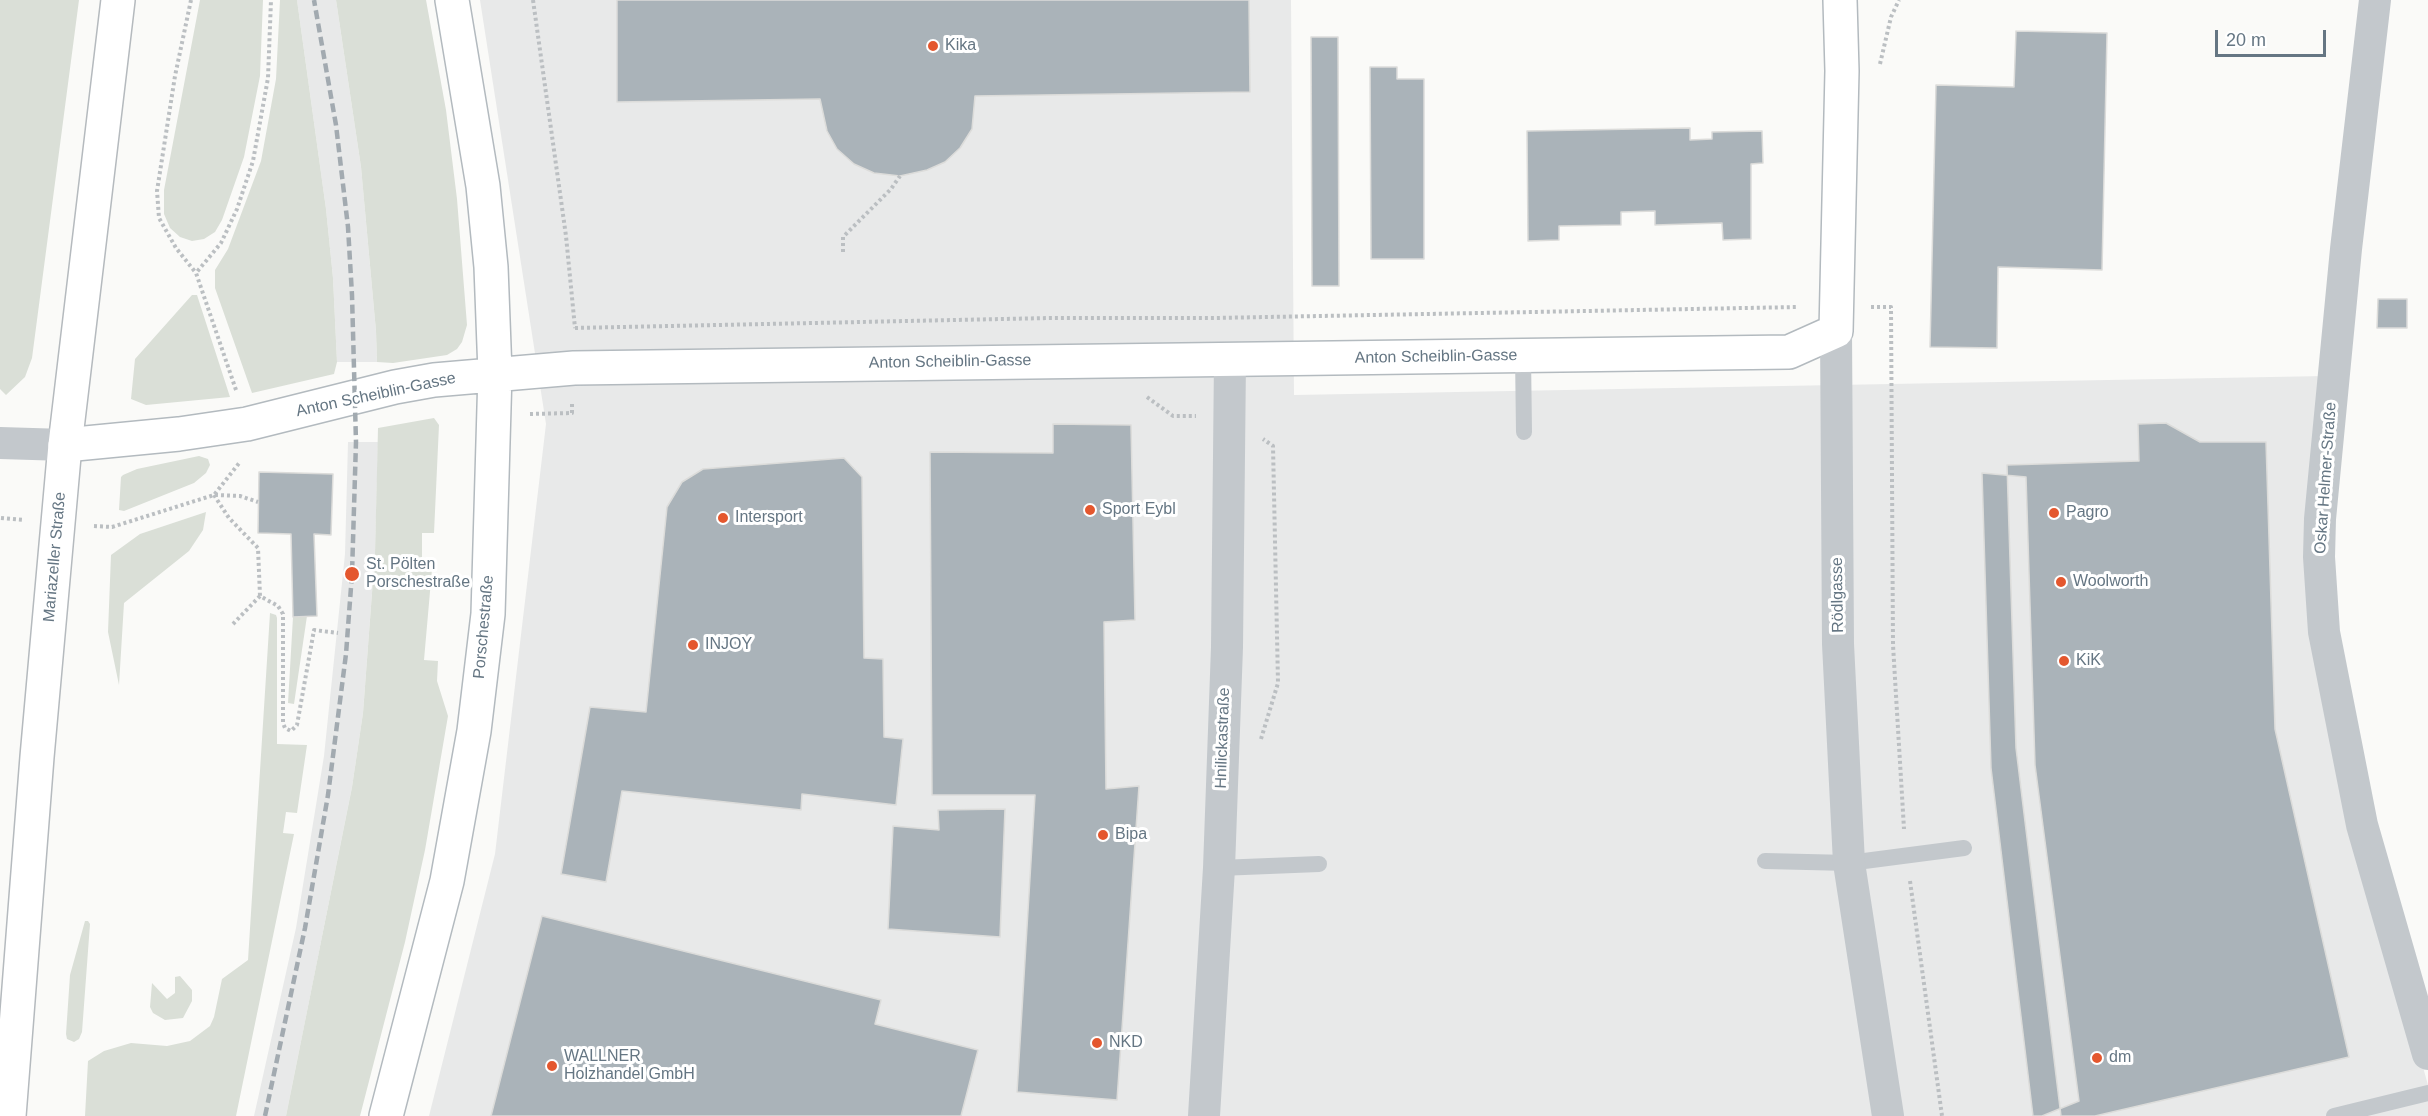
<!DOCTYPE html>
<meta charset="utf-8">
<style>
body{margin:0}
#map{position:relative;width:2428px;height:1116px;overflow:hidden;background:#fafaf8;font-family:Arial,sans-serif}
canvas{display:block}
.scale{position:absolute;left:2215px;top:30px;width:111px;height:27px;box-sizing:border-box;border:3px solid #657683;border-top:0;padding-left:8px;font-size:18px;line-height:21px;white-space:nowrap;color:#657683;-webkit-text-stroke:4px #fff;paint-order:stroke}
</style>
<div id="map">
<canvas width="2428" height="1116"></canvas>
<div class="scale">20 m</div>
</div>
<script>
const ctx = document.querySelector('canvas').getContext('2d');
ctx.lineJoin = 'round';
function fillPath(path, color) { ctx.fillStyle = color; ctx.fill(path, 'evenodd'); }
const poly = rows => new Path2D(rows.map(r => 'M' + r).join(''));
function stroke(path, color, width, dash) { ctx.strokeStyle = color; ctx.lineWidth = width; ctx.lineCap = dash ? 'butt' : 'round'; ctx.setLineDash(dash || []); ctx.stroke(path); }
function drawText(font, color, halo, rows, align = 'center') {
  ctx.font = font + ' Arial,sans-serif'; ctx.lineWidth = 6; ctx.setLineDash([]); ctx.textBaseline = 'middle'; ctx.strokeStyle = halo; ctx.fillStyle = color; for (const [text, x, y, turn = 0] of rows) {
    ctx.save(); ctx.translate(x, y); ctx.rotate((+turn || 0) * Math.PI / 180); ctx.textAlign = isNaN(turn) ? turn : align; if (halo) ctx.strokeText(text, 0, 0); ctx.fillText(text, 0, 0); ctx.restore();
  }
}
fillPath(poly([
 [297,0,336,0,361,167,376,331,377,362,337,362,333,278,326,209],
 [480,0,1291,0,1294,395,2325,376,2313,516,2353,820,2428,1085,2428,1116,429,1116,495,854,546,424],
 [348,442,378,442,375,553,363,713,352,787,286,1116,254,1116,296,928,324,756,345,554]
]), '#e8e9e9');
fillPath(poly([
 [0,0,79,0,32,358,25,377,6,395,0,389],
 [200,0,263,0,260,76,244,157,222,220,215,232,204,239,192,241,180,237,170,228,164,214,164,190],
 [280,0,297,0,326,209,333,278,337,362,334,374,252,393,215,288,215,270,228,249,261,161,276,79],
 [336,0,426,0,446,110,457,199,467,325,462,342,457,349,447,355,393,363,377,362,376,331,361,167],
 [192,295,197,295,230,397,146,405,131,399,135,359],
 [434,418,439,425,434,533,422,533,422,568,432,569,424,660,438,661,437,681,448,716,425,850,405,942,360,1116,286,1116,352,787,363,713,375,553,378,428],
 [199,456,208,459,210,465,206,473,194,483,124,511,119,510,121,477,123,475,137,469],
 [206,512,203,530,189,551,124,603,119,685,108,632,111,555,140,534],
 [270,613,276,615,277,618,277,744,307,745,297,813,286,812,283,833,294,834,236,1116,85,1116,88,1061,104,1051,131,1043,167,1046,190,1041,210,1026,214,1017,222,979,248,960],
 [307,616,294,704,288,703,293,617],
 [85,921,88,921,90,924,82,1032,79,1039,74,1042,67,1039,66,1034,70,975],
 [180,976,192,990,192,1001,183,1018,165,1020,153,1013,150,1007,152,983,167,999,175,993,175,977]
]), '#dadfd7');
const building = poly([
 [617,0,1249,0,1250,92,975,96,972,129,960,148,945,162,927,170,900,176,874,173,854,164,837,149,827,131,820,99,617,102,617,0],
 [2016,31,2107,33,2102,270,1998,267,1997,348,1930,347,1936,85,2014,87,2016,31],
 [1311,37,1338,37,1339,286,1312,286,1311,37],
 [1370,67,1397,67,1397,79,1424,79,1424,259,1371,259,1370,67],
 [1690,128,1690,140,1712,139,1712,132,1762,131,1763,163,1751,164,1751,239,1723,240,1722,223,1655,225,1655,211,1621,212,1621,225,1559,226,1559,240,1528,241,1527,131,1690,128],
 [2378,299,2407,299,2407,328,2377,328,2378,299],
 [2166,423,2200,442,2266,442,2275,729,2349,1057,2095,1116,2061,1116,2016,748,2007,465,2139,461,2138,424,2166,423],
 [1053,424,1131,425,1135,620,1104,622,1106,789,1139,786,1117,1100,1017,1092,1035,795,932,795,930,452,1053,453,1053,424],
 [844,458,862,477,864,658,883,659,884,737,903,739,896,805,802,794,801,810,622,791,606,882,561,874,590,707,646,712,667,507,682,482,703,469,844,458],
 [259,472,333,474,331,535,314,534,317,616,293,617,291,534,258,533,259,472],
 [1982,473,2026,477,2035,765,2079,1101,2042,1116,2033,1116,1991,768,1982,473],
 [1005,809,1000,937,888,929,893,826,939,830,938,810,1005,809],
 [542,916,881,1000,875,1024,978,1050,961,1116,491,1116,542,916]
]);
fillPath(building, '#aab3b9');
stroke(building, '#dcdcda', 1.5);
const secondary = poly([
 [65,445,179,434,247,424,395,387,434,380,574,368,1789,352,1836,331,1842,71,1840,0],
 [386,1116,447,881,474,731,488,614,495,373,491,267,483,186,452,0]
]);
const primary = poly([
 [9,1116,37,757,65,445,118,0]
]);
stroke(secondary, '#b3babf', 36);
stroke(primary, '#b5babe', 36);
stroke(poly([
 [191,0,175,76,157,191,159,218,176,248,196,273],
 [533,0,566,236,575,328],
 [1880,64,1891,17,1899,0],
 [843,252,843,237,891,189,900,176],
 [1871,307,1891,307,1893,645,1904,829],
 [575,328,1050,318,1214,318,1798,307],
 [236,390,196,273,221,243,237,209,253,161,268,78,271,0],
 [1147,397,1173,416,1196,416],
 [530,414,572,413,572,402],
 [214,495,229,518,258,548,260,596],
 [215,495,240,496,258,502],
 [1,518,24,520],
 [94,526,112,527,214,495,240,462],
 [233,624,260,596,278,606,283,614,283,723,285,728,291,731,297,725,314,630,338,633],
 [1261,739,1278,683,1273,446,1263,439],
 [1910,881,1942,1116]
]), '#bbbfc2', 4, [3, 3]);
stroke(poly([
 [1523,355,1524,432],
 [1765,861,1849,863,1964,848],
 [1219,868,1319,864],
 [2334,1116,2428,1093]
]), '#c3c8cc', 16);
stroke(poly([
 [2375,0,2346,249,2320,519,2319,557,2324,632,2362,825,2428,1054],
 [1836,331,1838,644,1849,863,1888,1116],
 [0,443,65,445],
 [1204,1116,1219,868,1227,647,1230,360]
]), '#c3c8cc', 32);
stroke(secondary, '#fff', 33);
stroke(primary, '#fff', 33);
stroke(poly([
 [265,1116,305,928,328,795,346,654,352,574,356,442,352,295,348,227,336,125,314,0]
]), '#a2aab0', 4.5, [9, 4.5]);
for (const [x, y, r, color] of [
 [933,46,6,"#e4572e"],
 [1090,510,6,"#e4572e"],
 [2054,513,6,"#e4572e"],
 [723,518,6,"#e4572e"],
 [352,574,8,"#e4572e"],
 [2061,582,6,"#e4572e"],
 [693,645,6,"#e4572e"],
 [2064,661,6,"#e4572e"],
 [1103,835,6,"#e4572e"],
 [1097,1043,6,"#e4572e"],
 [2097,1058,6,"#e4572e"],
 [552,1066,6,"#e4572e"]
]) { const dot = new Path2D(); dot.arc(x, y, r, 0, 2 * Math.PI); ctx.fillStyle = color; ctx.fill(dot); stroke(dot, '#fff', 2); }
drawText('16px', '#657683', '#fff', [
 ["Kika",945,46],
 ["Sport Eybl",1102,510],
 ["Pagro",2066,513],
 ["Intersport",735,518],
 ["St. Pölten",366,565],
 ["Porschestraße",366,583],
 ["Woolworth",2073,582],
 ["INJOY",705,645],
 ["KiK",2076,661],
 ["Bipa",1115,835],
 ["NKD",1109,1043],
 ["WALLNER",564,1057],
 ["Holzhandel GmbH",564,1075],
 ["dm",2109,1058]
], 'left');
drawText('16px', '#657683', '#fff', [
 ["Anton Scheiblin-Gasse",1436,357,-1],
 ["Anton Scheiblin-Gasse",950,362,-1],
 ["Anton Scheiblin-Gasse",376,395,-12],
 ["Oskar Helmer-Straße",2326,478,-86],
 ["Mariazeller Straße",55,557,-85],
 ["Rödlgasse",1838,595,-91],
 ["Porschestraße",484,627,-85],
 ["Hnilickastraße",1223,738,-88]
]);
</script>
